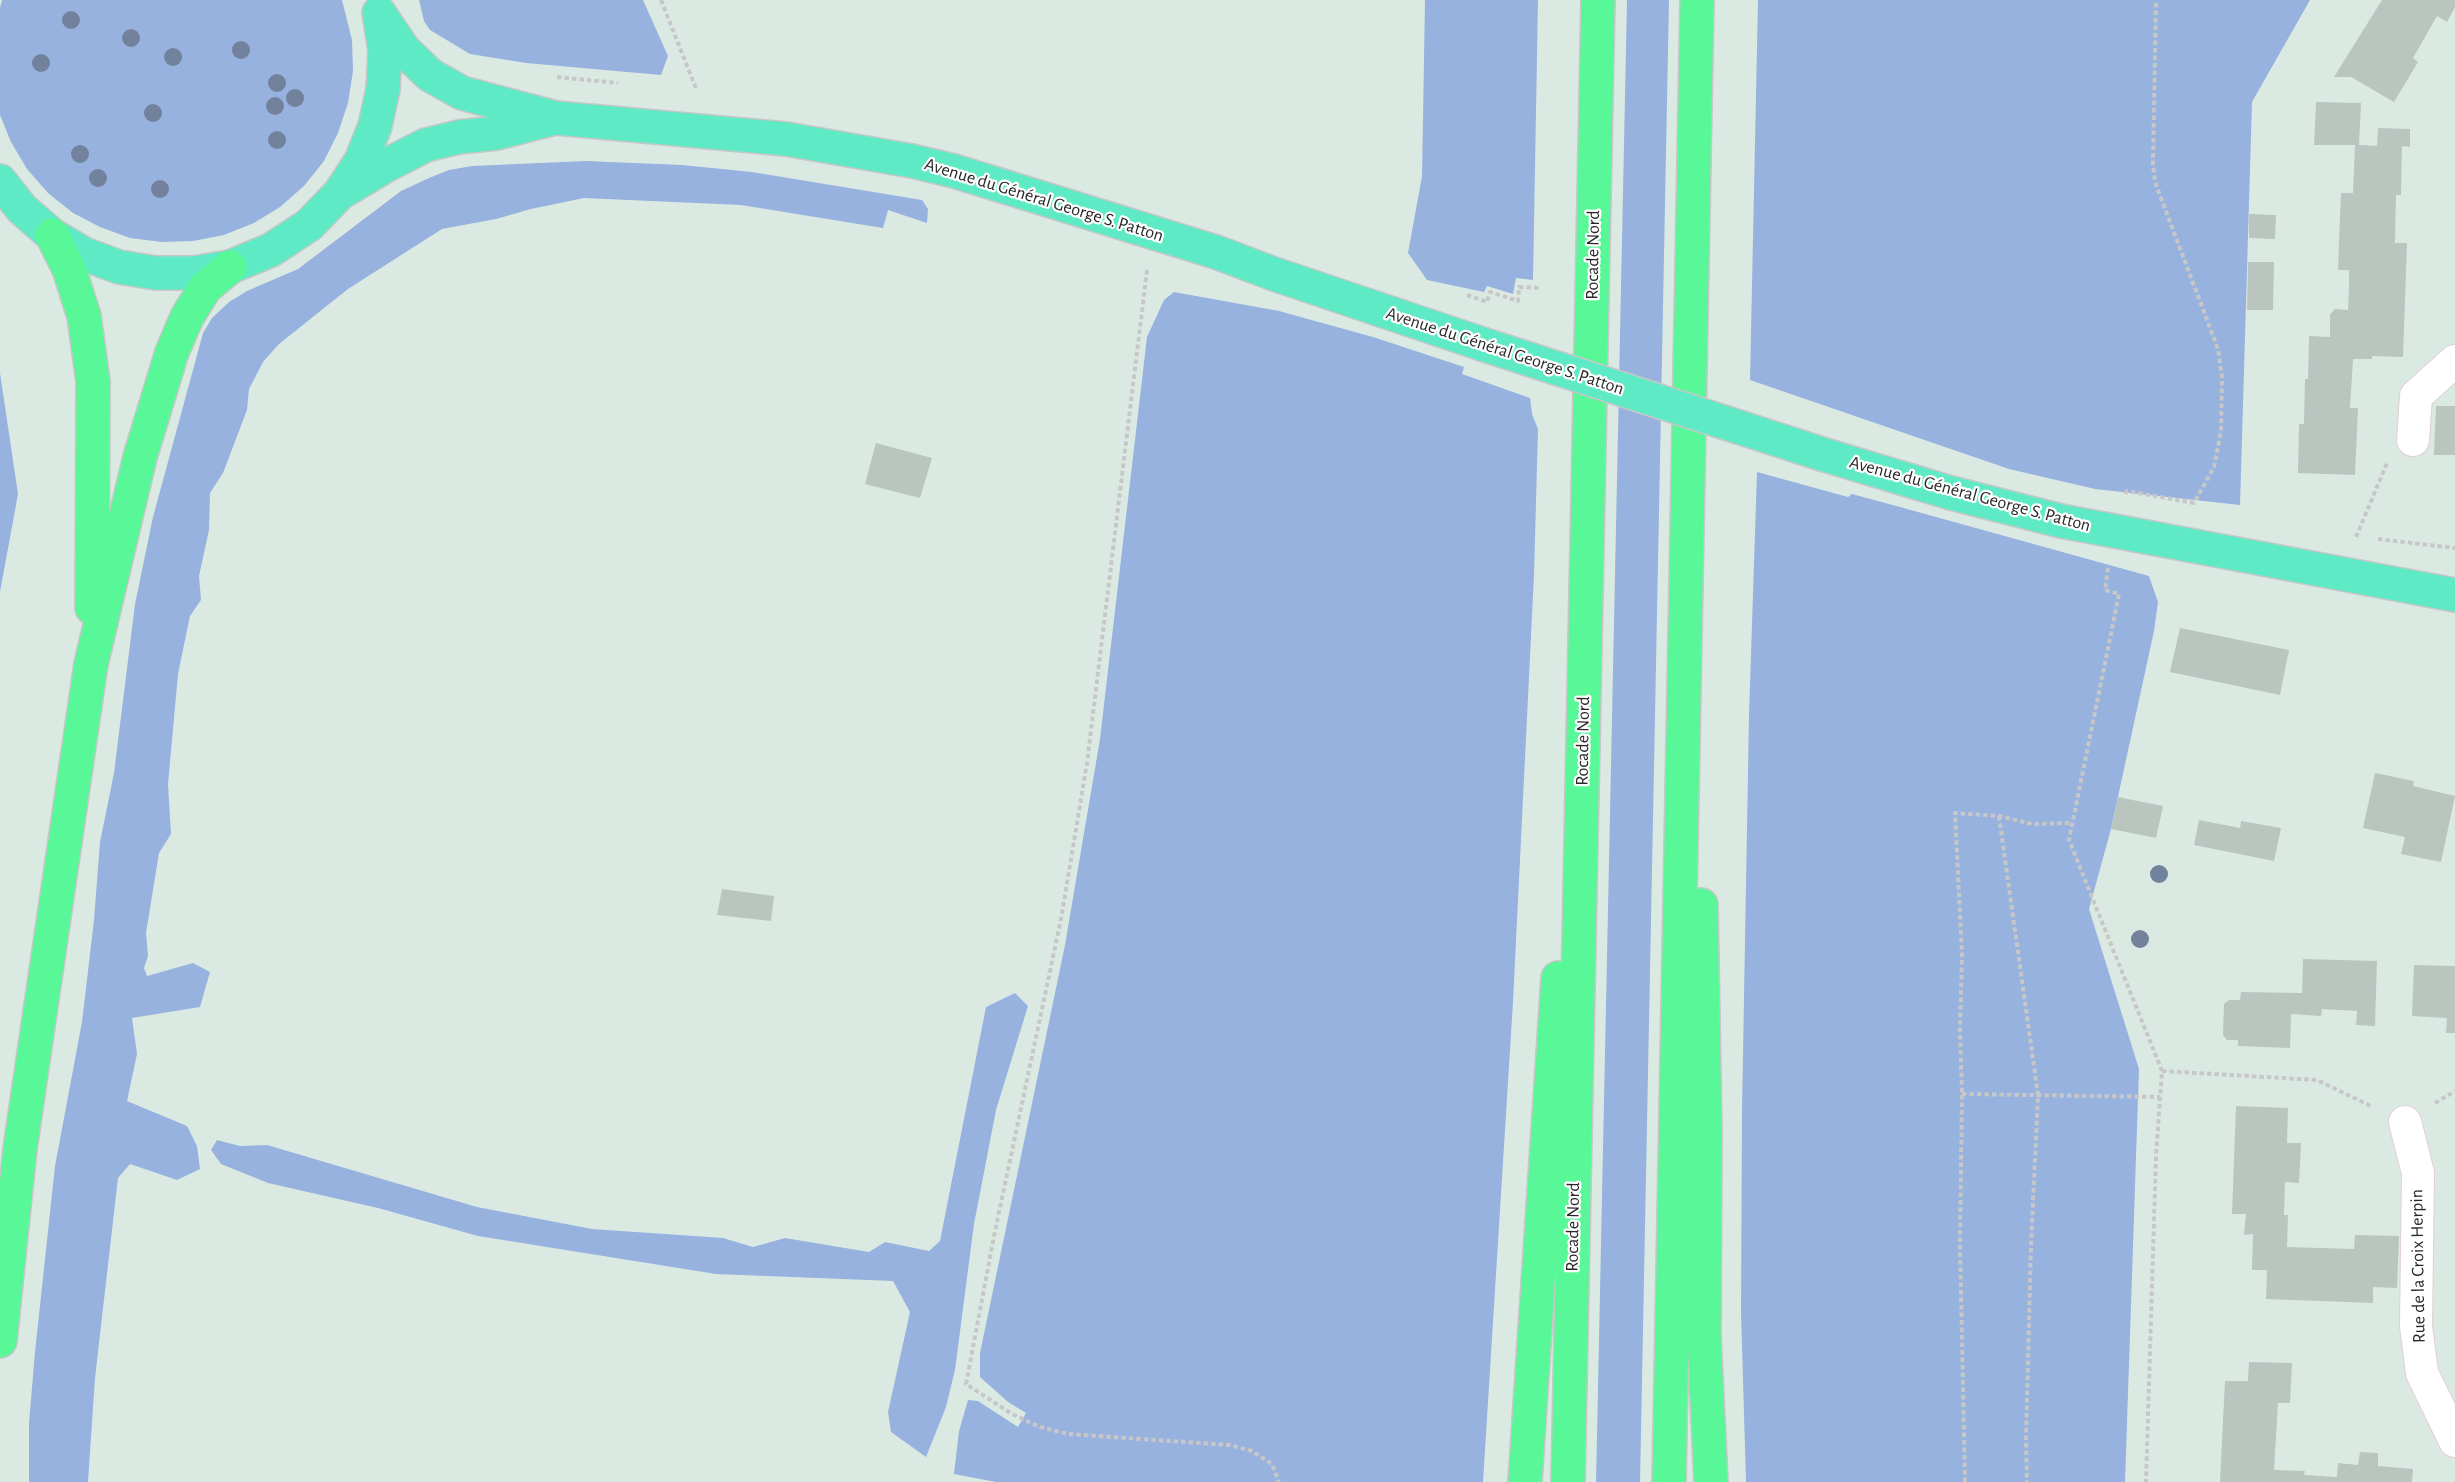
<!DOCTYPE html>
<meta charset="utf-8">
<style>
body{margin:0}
canvas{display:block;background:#daeae3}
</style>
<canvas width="2455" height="1482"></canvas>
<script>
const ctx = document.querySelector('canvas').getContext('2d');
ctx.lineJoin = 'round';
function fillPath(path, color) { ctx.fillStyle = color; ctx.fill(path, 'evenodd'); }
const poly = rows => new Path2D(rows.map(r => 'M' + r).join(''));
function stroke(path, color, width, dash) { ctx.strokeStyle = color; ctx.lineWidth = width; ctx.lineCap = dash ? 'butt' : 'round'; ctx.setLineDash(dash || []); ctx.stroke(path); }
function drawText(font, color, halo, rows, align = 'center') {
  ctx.font = font + ' "Alegreya Sans",sans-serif'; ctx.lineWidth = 4.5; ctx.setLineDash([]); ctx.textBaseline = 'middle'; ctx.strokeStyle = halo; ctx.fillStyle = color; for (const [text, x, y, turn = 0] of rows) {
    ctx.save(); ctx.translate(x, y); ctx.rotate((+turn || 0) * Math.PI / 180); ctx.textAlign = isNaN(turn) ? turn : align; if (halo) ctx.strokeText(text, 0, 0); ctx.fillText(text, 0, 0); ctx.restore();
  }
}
fillPath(poly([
 [2,0,342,0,352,40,353,71,348,103,338,133,324,161,304,186,280,207,254,223,224,235,193,241,162,242,130,238,100,227,73,213,48,193,27,169,11,142,0,115,0,8],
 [419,0,643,0,668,56,661,75,526,63,470,54,430,30,424,21],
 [1425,0,1538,0,1533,280,1516,278,1513,294,1487,286,1484,292,1427,280,1408,253,1422,176],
 [1627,0,1669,0,1640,1482,1596,1482],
 [1758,0,2310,0,2252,102,2240,505,2095,489,2009,469,1750,380],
 [586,161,682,165,752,172,922,200,928,209,927,223,888,210,883,228,741,205,584,198,531,209,496,219,442,229,348,289,279,344,263,362,249,389,247,410,223,473,210,493,209,530,199,576,201,600,190,616,178,674,168,784,171,834,159,853,146,933,148,956,144,968,147,976,193,963,210,972,200,1007,132,1018,137,1054,127,1101,187,1126,197,1146,200,1169,177,1180,130,1164,118,1178,95,1378,88,1482,29,1482,29,1423,35,1352,55,1166,82,1022,94,920,100,842,114,773,135,604,153,517,203,333,212,318,229,302,247,291,298,269,401,191,429,178,449,170,472,166],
 [1174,292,1279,311,1373,337,1464,367,1462,374,1530,398,1532,414,1538,429,1534,575,1513,1002,1483,1482,996,1482,954,1474,959,1431,968,1400,978,1401,1018,1427,1026,1413,1008,1402,980,1377,980,1353,1065,945,1100,739,1147,337,1164,300],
 [0,373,18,494,0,592],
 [1757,472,1848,497,1852,494,1900,507,2149,576,2158,602,2154,631,2111,829,2089,909,2139,1069,2125,1482,1746,1482,1741,1313,1742,1110,1749,715],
 [1015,993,1028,1006,996,1110,974,1224,955,1370,946,1407,926,1457,891,1432,888,1412,910,1312,893,1281,716,1274,478,1236,378,1208,268,1183,221,1164,211,1150,217,1140,240,1146,267,1145,477,1207,592,1229,723,1238,753,1247,785,1238,869,1252,885,1242,929,1251,940,1241,986,1007]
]), '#98b2df');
fillPath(poly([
 [2382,0,2455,0,2455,7,2447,22,2437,16,2413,58,2418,62,2394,102,2351,77,2334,77],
 [2316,102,2361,103,2359,145,2377,146,2378,128,2410,129,2410,147,2402,146,2401,195,2396,195,2395,243,2407,243,2403,357,2372,356,2372,359,2353,359,2350,408,2358,408,2355,475,2298,473,2299,424,2304,424,2305,379,2308,379,2309,336,2330,337,2330,314,2335,309,2348,310,2349,289,2349,270,2338,270,2339,241,2341,193,2353,193,2355,145,2314,145],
 [2249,214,2276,215,2275,239,2249,238],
 [2248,262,2274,262,2273,310,2247,310],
 [2436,406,2455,406,2455,455,2434,455],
 [876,443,932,458,920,498,865,484],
 [2180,628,2289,650,2280,695,2170,672],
 [2375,773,2414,781,2413,786,2455,796,2441,862,2401,854,2405,837,2363,828],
 [2118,797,2163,806,2156,838,2111,829],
 [2199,820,2240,828,2241,821,2281,828,2274,861,2194,845],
 [722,889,774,896,771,921,717,915],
 [2303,959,2377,961,2375,1026,2356,1025,2357,1011,2322,1009,2321,1016,2291,1014,2290,1048,2238,1046,2238,1040,2227,1040,2223,1035,2224,1004,2229,1000,2240,1000,2241,992,2302,993],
 [2414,965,2455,966,2455,1033,2446,1033,2447,1018,2412,1016],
 [2236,1106,2288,1108,2287,1143,2301,1143,2299,1183,2285,1182,2284,1215,2288,1215,2287,1247,2354,1249,2355,1235,2399,1236,2397,1288,2373,1287,2373,1303,2266,1299,2267,1270,2252,1270,2253,1234,2244,1235,2246,1214,2232,1214],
 [2249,1362,2292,1363,2290,1403,2278,1403,2274,1470,2305,1471,2304,1475,2337,1477,2338,1463,2358,1465,2360,1452,2378,1453,2378,1466,2413,1469,2412,1482,2220,1482,2225,1381,2248,1381]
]), '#bac5c0');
const street = poly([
 [2413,440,2416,396,2455,361],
 [2405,1122,2418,1173,2416,1326,2422,1373,2455,1441]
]);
const primary = poly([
 [379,13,404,50,430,75,462,93,556,118,786,139,912,161,954,171,1216,252,1274,274,1482,344],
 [0,181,22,209,52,235,84,254,119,267,156,273,193,273,230,267,271,250,309,225,340,193,361,161,375,126,383,89,385,51,380,19],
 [345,190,385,166,426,145,459,137,497,133,551,119],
 [1825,455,1951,493,2061,521,2455,595]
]);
const highway = poly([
 [52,235,69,269,84,316,93,381,92,608],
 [1701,905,1705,1135,1704,1337,1711,1482],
 [0,1341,20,1149,91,664,140,457,172,352,187,317,205,288,230,267],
 [1525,1482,1558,978],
 [1568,1482,1598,0],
 [1669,1482,1697,0]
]);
stroke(street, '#e1cfd3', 34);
stroke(primary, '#c7c7c7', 36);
stroke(highway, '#c7c7c7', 36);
stroke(poly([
 [661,0,697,91],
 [557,77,618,83],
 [1147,270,1087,763,1061,919,994,1236,966,1384,1012,1414,1040,1427,1068,1434,1230,1445,1252,1451,1272,1464,1279,1482],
 [1467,295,1487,302,1490,292,1518,301,1519,287,1541,288],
 [2125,494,2127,491,2194,503,2214,467,2221,431,2222,377,2218,349,2155,182,2153,164,2156,0],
 [2356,537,2387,463],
 [2378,539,2455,548],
 [2108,568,2105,590,2119,594,2069,840,2162,1071,2156,1156,2146,1482],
 [1999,816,2038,1095,2031,1245,2026,1439,2027,1482],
 [2162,1071,2317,1080,2373,1107],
 [1962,1094,2160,1097],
 [2435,1103,2455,1091],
 [1965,1482,1960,1244,1962,1094,1960,1030,1962,955,1955,813,1999,816,2032,824,2071,823]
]), '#c7c7c7', 4, [4.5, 3]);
stroke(street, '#fff', 32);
stroke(primary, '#5feac6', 33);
stroke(highway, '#58f798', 33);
const primaryBridge = poly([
 [1482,344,1825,455]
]);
stroke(primaryBridge, '#c7c7c7', 36, []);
stroke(primaryBridge, '#5feac6', 33);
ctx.fillStyle = '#72829c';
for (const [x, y] of [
 [71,20],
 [131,38],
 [241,50],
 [173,57],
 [41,63],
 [277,83],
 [295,98],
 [275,106],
 [153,113],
 [277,140],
 [80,154],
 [98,178],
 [160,189],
 [2159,874],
 [2140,939]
]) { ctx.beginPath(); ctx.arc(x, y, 9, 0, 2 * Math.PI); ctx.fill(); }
drawText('18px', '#282828', '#fff', [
 ["Avenue du Général George S. Patton",1044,200,17],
 ["Rocade Nord",1593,255,-89],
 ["Avenue du Général George S. Patton",1505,351,18],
 ["Avenue du Général George S. Patton",1970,494,15],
 ["Rocade Nord",1583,741,-89],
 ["Rocade Nord",1573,1227,-89],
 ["Rue de la Croix Herpin",2418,1266,-91]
]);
</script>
